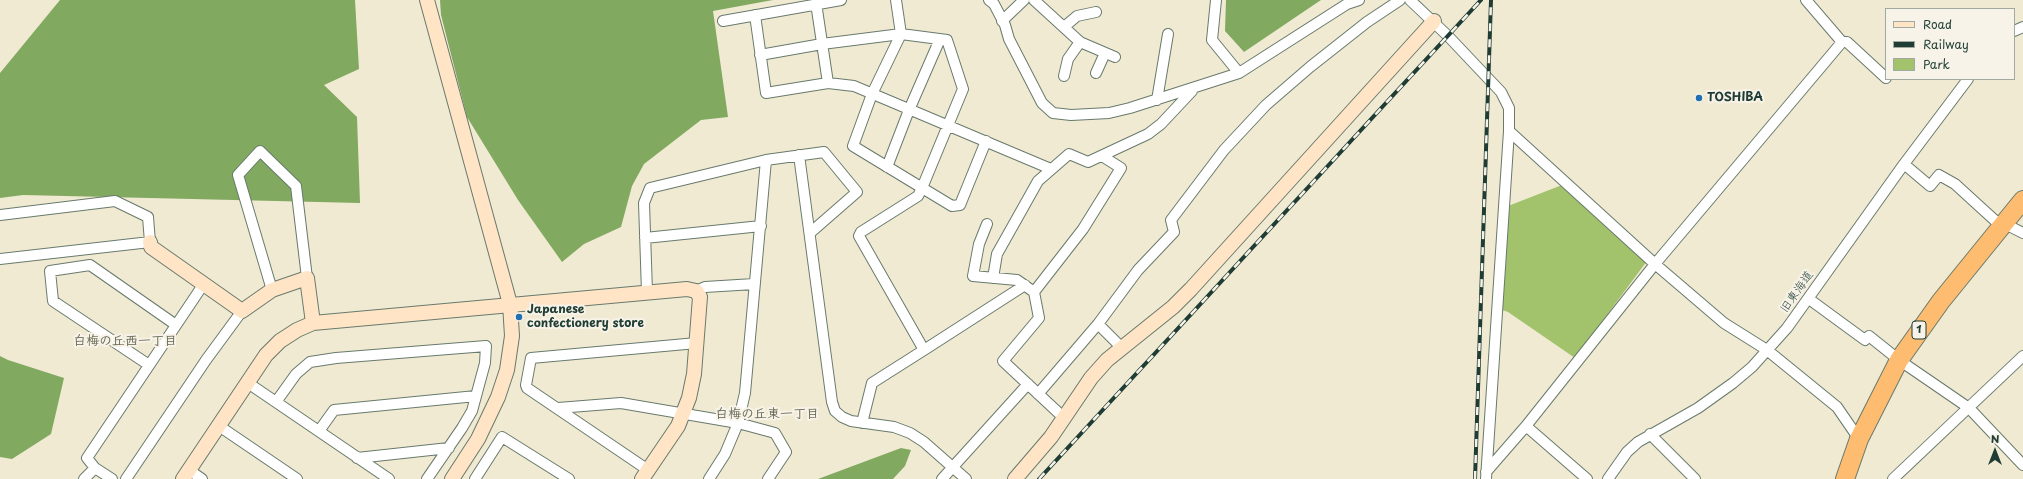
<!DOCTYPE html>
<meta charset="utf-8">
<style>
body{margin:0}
#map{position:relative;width:2023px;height:479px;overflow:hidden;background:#f1ead3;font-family:"Playpen Sans",sans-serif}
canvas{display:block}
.legend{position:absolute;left:1885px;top:8px;width:130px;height:72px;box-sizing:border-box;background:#f7f3e8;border:1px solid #a1aaa0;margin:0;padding:5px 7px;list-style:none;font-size:12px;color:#1f3d34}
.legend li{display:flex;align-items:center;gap:8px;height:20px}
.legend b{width:20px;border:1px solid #a1aaa0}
.north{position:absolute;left:1975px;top:431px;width:40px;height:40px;-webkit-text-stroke:3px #f7f3e8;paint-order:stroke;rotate:0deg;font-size:11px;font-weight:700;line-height:16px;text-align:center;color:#1f3d34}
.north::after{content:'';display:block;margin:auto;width:14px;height:18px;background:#1f3d34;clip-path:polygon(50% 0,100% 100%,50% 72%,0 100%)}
</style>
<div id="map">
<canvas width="2023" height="479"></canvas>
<ul class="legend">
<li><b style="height:5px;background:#ffe4c6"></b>Road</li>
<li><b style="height:5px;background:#1f3d34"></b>Railway</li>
<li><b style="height:11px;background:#a2c36c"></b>Park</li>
</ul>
<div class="north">N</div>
</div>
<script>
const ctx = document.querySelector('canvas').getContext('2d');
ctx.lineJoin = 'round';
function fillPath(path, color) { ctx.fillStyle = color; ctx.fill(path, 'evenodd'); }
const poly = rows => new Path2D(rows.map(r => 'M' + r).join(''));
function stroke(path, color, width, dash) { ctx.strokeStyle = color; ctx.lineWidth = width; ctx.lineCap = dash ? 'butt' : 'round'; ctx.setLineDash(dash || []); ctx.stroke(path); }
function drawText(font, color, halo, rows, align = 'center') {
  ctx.font = font + ' "Playpen Sans","Klee One",sans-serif'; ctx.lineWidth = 4; ctx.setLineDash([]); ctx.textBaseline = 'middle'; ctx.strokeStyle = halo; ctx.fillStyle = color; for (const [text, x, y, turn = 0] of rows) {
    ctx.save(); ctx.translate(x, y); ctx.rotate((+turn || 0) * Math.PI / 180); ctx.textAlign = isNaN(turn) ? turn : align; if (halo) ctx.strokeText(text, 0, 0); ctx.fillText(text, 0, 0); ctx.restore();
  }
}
fillPath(poly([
 [1562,185,1647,261,1575,358,1508,312,1502,310,1508,206]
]), '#a2c36c');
fillPath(poly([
 [60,0,355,0,359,69,324,85,357,117,360,203,23,195,0,198,0,73],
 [440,0,773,0,713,11,728,117,701,120,644,164,632,186,621,227,584,244,562,262,518,200,467,117,441,15],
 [1226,0,1321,0,1244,52,1225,31],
 [0,356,8,360,64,378,51,434,12,459,0,457],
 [901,448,911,450,905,466,893,479,818,479]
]), '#81a960');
const street = poly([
 [896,0,901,34,872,94,853,146,952,206,960,205,986,141],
 [989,0,994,4,1005,25,1009,39,1042,103,1053,113,1071,115,1109,113,1130,108,1239,73,1347,4,1359,0],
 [1034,0,1080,42,1115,57],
 [1216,0,1212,40,1239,73],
 [1410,0,1448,36,1501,92,1509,108,1509,131,1486,479],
 [816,3,828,83],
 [755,15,766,93,828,83,854,86,1051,169],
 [723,21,841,0],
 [1002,21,1024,0],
 [1064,27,1077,16,1096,12],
 [2014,31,2023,27],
 [1842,42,1847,42,1886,78],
 [760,55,822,44,901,34,947,40,963,89,922,188,918,196,861,232,859,236,924,350,1025,285],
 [1096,73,1105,53],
 [1064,76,1068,59,1080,42],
 [1157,100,1168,34],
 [1509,131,1655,264,1724,323,1767,350,1837,407,1859,439],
 [799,155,832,402,835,411,842,417,851,421,894,427,910,433,924,442,966,479],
 [1904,164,1930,186,1939,175,1955,184,2001,226],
 [887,167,909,110,940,39],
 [0,215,115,201,148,217,150,242,0,259],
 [2005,222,2009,226,2023,233],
 [987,224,979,244,973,276,1017,280,1034,292,1039,318,1003,361,1063,417],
 [645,238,761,226],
 [993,278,997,254,1038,181,1069,154,1088,162,1148,134,1161,124,1192,91],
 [272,290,238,175,260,151,296,186,307,278],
 [696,291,705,287,754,284],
 [647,292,644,203,650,188,766,160,824,152,857,192,810,233],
 [1034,292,1083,229,1121,168,1102,156],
 [1809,299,1865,340,1869,336,1899,360,1969,408,2023,465],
 [1098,324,1122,348],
 [149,365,53,301,50,271,90,265,176,325],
 [248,383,389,479],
 [1038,394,1098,324,1138,270,1174,232,1171,220,1224,150,1266,105,1310,67,1367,22,1400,0],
 [276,402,296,374,310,362,336,358,486,346,485,363,472,411,462,428,427,479],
 [558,408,621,403,738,423,775,433,786,452,768,479],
 [862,423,872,383,924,350],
 [219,426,297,479],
 [319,431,334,410,476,396],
 [1650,434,1695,479],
 [357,458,449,448],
 [189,470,202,479],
 [648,470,527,388,526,385,531,358,697,343],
 [1486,472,1526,426],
 [84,479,95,468],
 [112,479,95,468,87,458,203,285],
 [126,479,206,360,242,311],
 [475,479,502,437,569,479],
 [709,479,725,454,738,423,745,393,766,160],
 [942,479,1028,384],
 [1587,479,1526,426,1655,264,1842,42,1806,0],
 [1608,479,1627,452,1638,442,1698,408,1733,383,1752,367,1787,328,1904,164,1968,79],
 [1893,479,2023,356]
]);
const secondary = poly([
 [427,0,510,304,512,336,507,370,498,397,478,439,452,479],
 [150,242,151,247,242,311,272,290,307,278,313,323],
 [183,479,266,355,280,341,297,330,313,323,687,289,696,291,700,297,694,374,689,398,678,426,642,479],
 [1015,479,1051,437,1091,378,1107,360,1173,307,1191,289,1434,21]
]);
const highway = poly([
 [1845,479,1859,439,1899,360,1941,301,2023,200]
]);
stroke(street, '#687a6c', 12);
stroke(secondary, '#687a6c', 16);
stroke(highway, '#687a6c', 20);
stroke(street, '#fff', 10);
stroke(secondary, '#ffe4c6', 14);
stroke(highway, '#febc70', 18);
const rail = poly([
 [1039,479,1481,0],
 [1475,479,1491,0]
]);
stroke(rail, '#1f3d34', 4);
stroke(rail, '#f7f3e8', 2.5, [8]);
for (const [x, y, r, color] of [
 [1699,98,4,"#1f6fb2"],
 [519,317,4,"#1f6fb2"]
]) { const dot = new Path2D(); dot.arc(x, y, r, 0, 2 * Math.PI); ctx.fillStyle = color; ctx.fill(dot); stroke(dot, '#f7f3e8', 1.5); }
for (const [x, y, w] of [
 [1919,330,14]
]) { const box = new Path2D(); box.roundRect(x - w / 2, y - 9, w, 18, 3); ctx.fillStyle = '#f7f3e8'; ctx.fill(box); stroke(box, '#1f3d34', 1); }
drawText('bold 11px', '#1f3d34', null, [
 ["1",1919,330]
]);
drawText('bold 12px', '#1f3d34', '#f7f3e8', [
 ["TOSHIBA",1707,98],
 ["Japanese",527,310],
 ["confectionery store",527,324]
], 'left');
drawText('12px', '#1f3d34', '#f7f3e8', [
 ["旧東海道",1797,292,-55]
]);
drawText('bold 13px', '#64654e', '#f7f3e8', [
 ["白梅の丘西一丁目",125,341],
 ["白梅の丘東一丁目",767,414]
]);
</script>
